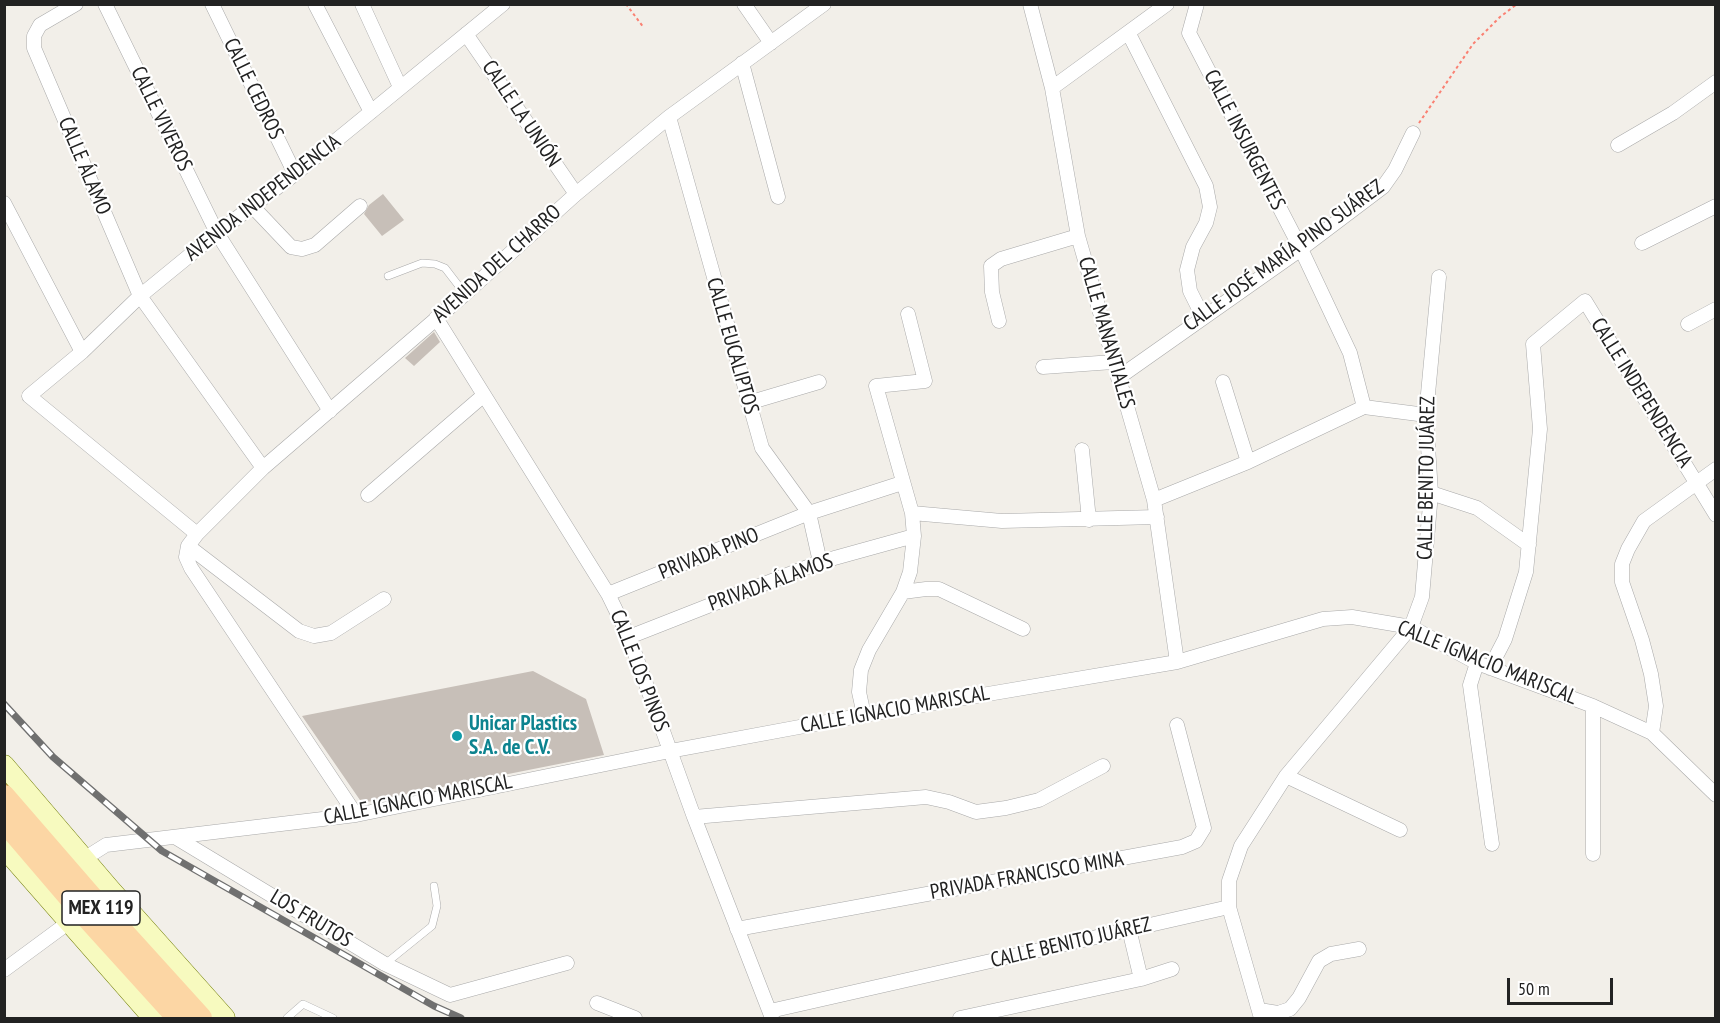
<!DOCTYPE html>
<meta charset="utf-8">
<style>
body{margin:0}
#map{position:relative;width:1720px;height:1023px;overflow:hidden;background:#f2efe9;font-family:"PT Sans Narrow",sans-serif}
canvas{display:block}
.frame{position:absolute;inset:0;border:6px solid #222;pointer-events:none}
.scale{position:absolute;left:1507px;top:978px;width:106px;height:27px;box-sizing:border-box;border:3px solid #222;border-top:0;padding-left:8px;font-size:18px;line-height:21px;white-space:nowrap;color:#222;-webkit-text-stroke:4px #fff;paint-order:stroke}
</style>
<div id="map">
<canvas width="1720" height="1023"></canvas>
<div class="frame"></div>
<div class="scale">50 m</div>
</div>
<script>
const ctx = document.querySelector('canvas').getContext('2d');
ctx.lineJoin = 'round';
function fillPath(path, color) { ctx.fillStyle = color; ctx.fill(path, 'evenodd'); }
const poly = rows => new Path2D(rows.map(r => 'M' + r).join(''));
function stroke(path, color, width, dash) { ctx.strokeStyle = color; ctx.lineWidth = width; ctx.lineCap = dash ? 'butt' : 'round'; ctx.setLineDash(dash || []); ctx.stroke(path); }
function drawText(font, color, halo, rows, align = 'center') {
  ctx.font = font + ' "PT Sans Narrow",sans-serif'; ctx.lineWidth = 4.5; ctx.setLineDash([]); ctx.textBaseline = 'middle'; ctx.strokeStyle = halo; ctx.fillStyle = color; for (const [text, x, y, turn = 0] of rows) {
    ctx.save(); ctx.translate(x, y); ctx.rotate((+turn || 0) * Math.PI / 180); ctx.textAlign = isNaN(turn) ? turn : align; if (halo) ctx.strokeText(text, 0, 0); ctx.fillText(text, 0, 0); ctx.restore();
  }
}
fillPath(poly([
 [383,194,404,220,382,236,364,214,369,205],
 [434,332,440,342,414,366,405,358],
 [533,671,586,699,604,755,362,803,302,716]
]), '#c7bfb8');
const lane = poly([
 [388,276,422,263,435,264,445,268,465,294],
 [385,964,432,926,437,906,434,886],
 [287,1018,303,1004,333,1018]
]);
const street = poly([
 [76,4,40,25,34,36,34,48,140,296,263,468],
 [105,4,217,233,330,411],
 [212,4,295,174],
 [315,4,371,112],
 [362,4,400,87],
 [744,4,771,43],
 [1030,4,1052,88,1078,236,1154,500,1177,662],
 [1197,4,1189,33,1301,249,1350,353,1364,407],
 [466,34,576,194],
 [1129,34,1206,186,1210,207,1206,223,1193,247,1187,270,1190,291,1203,317],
 [742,63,778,197],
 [1052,88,1167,4],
 [669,117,762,448,809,513,820,562],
 [1618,145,1673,113,1716,82],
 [4,203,82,352],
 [253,207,291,247,302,249,315,245,360,206],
 [1642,243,1716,206],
 [436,318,608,594,629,637,694,817,772,1018],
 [999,321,992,292,991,266,1001,259,1078,236],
 [1688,324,1716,309],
 [1043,367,1113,362],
 [1118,378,1301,249,1383,187,1395,170,1413,133],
 [1223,382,1248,462],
 [748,403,819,382],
 [1082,450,1089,520],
 [1431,493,1477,508,1529,545],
 [368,495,484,395],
 [1154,500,1248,462,1364,407,1426,415],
 [912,513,1002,521,1157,517],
 [197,534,29,396,82,352,140,296,217,233,295,174,503,4],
 [188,546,299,631,314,636,331,633,384,599],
 [903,592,926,589,939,589,1023,629],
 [608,594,809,513,902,483],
 [629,637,820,562,914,536],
 [1477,663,1470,685,1492,844],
 [1490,668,1505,639,1526,572,1540,429,1533,344,1585,301,1716,515],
 [1593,706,1593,854],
 [864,715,859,692,861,670,869,650,903,592,910,572,914,536,912,513,876,386,925,381,908,314],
 [1652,733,1656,706,1651,674,1642,640,1622,582,1622,564,1628,549,1644,521,1716,469],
 [1286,776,1400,830],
 [356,815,191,568,186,557,188,546,197,534,263,468,465,294,576,194,669,117,824,4],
 [694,817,926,797,949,802,976,812,1006,808,1039,800,1103,766],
 [175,837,385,964,450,995,567,963],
 [79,862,106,845,356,815,670,751,864,715,1177,662,1323,619,1352,617,1411,627,1477,663,1593,706,1652,733,1716,795],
 [737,929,1182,847,1196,841,1204,828,1177,725],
 [1129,929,1141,979],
 [4,970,76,917],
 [597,1003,635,1018],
 [1259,1010,1278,1013,1290,1009,1299,998,1319,961,1331,954,1359,949],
 [770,1011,1229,907],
 [960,1018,1141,979,1172,969],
 [1261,1018,1229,907,1229,881,1241,846,1286,776,1411,627,1422,597,1431,493,1426,415,1439,277]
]);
const secondary = poly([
 [4,765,110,889,225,1018],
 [4,848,153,1018]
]);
const primary = poly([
 [4,796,95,901,201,1018],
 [4,821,82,912,178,1018]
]);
stroke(lane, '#a9a9a9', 8);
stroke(street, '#a9a9a9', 15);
stroke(secondary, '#707d05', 21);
stroke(primary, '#a06b00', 24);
stroke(poly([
 [626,4,644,28],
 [1419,123,1473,44,1500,17,1517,4]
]), '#fa8072', 2, [3, 3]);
stroke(lane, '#fff', 7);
stroke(street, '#fff', 14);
stroke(secondary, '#f7fabf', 20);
stroke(primary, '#fcd6a4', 22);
const rail = poly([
 [4,704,53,757,162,851,434,1006,461,1018]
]);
stroke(rail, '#707070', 7);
stroke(rail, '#fff', 4.5, [14]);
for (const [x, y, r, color] of [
 [457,736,6,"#0f9aa8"]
]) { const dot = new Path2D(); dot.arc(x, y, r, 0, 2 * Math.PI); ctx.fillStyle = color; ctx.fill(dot); stroke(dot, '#fff', 2); }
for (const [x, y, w] of [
 [101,908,78]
]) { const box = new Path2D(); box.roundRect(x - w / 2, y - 17, w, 34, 4.5); ctx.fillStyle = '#fff'; ctx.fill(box); stroke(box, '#222', 1.5); }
drawText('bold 20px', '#222', null, [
 ["MEX 119",101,908]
]);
drawText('21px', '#222', '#fff', [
 ["CALLE CEDROS",253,89,64],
 ["CALLE LA UNIÓN",521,114,56],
 ["CALLE VIVEROS",161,119,64],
 ["CALLE INSURGENTES",1244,140,63],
 ["CALLE ÁLAMO",84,166,67],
 ["AVENIDA INDEPENDENCIA",263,198,-38],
 ["CALLE JOSÉ MARÍA PINO SUÁREZ",1284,256,-36],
 ["AVENIDA DEL CHARRO",497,264,-42],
 ["CALLE MANANTIALES",1106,333,74],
 ["CALLE EUCALIPTOS",732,346,74],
 ["CALLE INDEPENDENCIA",1641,393,58],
 ["CALLE BENITO JUÁREZ",1427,478,-89],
 ["PRIVADA PINO",709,554,-22],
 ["PRIVADA ÁLAMOS",771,583,-20],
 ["CALLE IGNACIO MARISCAL",1487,663,22],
 ["CALLE LOS PINOS",639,671,69],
 ["CALLE IGNACIO MARISCAL",895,710,-10],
 ["CALLE IGNACIO MARISCAL",418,800,-11],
 ["PRIVADA FRANCISCO MINA",1027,876,-10],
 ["LOS FRUTOS",311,919,31],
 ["CALLE BENITO JUÁREZ",1071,943,-13]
]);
drawText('bold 21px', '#0d838f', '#fff', [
 ["Unicar Plastics",469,724],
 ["S.A. de C.V.",469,748]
], 'left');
</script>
